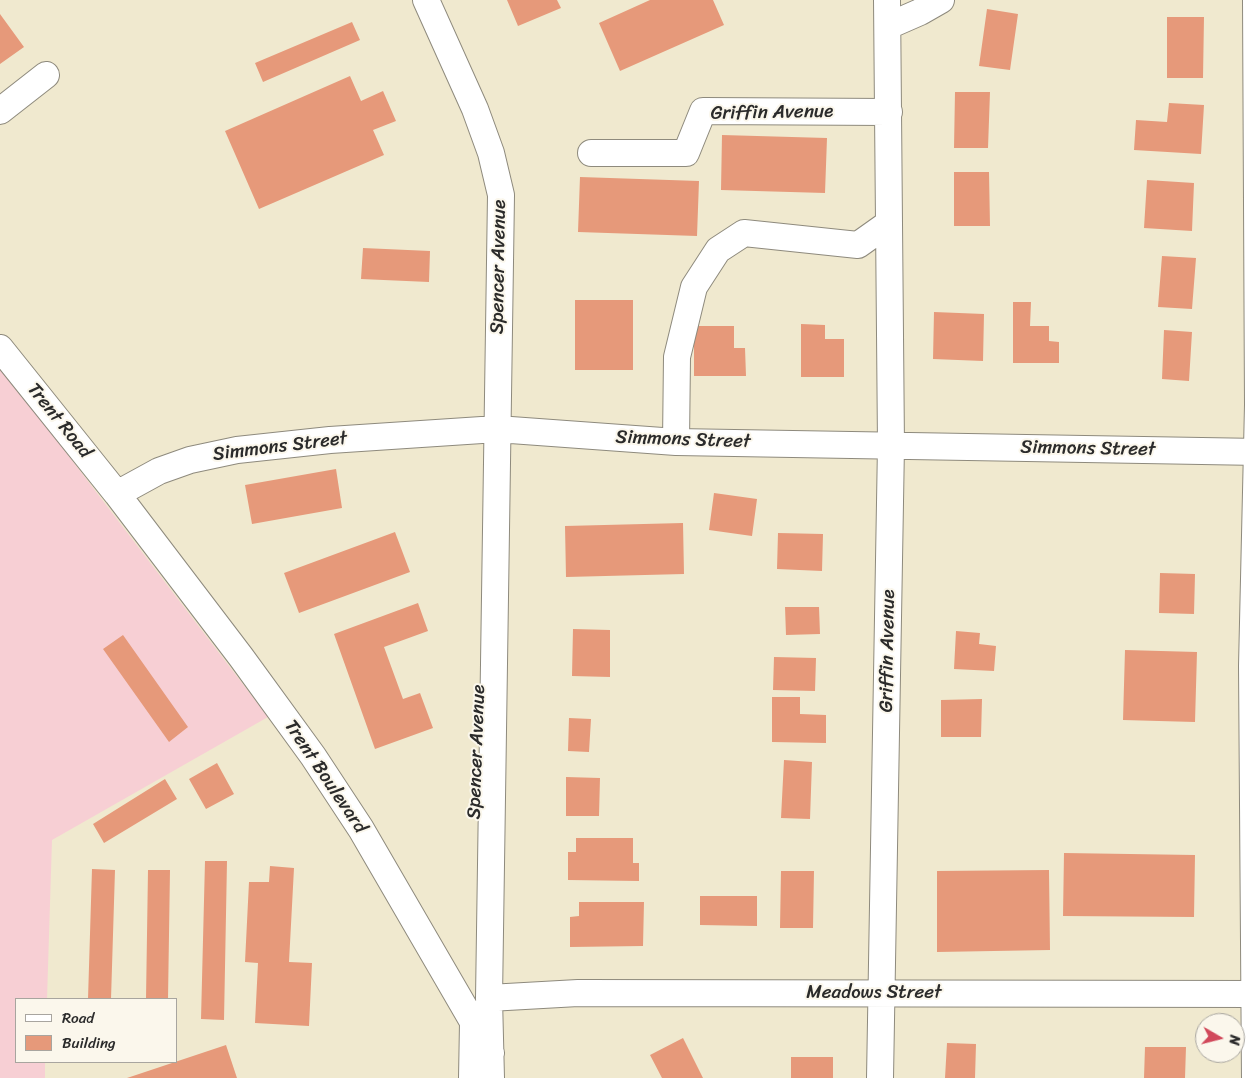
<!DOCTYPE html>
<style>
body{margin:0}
#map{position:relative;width:1260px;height:1078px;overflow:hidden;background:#f0e9cf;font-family:Sriracha,sans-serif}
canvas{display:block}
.legend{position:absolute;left:15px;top:998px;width:162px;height:65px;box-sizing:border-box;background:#fbf7ec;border:1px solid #a8a59f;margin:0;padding:6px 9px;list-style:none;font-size:15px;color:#2b2b2b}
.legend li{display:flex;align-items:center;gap:10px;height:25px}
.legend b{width:25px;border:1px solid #a8a59f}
.north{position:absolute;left:1195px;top:1013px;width:50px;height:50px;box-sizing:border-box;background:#fbf7ec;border:1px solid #a8a59f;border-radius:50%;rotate:98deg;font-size:14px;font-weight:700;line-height:20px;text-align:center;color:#2b2b2b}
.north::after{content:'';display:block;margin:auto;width:18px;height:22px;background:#d1495b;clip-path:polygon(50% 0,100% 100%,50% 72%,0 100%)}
</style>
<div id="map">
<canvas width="1260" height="1078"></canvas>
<ul class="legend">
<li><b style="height:6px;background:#fff"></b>Road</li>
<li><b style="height:14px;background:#e6997a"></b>Building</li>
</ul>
<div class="north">N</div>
</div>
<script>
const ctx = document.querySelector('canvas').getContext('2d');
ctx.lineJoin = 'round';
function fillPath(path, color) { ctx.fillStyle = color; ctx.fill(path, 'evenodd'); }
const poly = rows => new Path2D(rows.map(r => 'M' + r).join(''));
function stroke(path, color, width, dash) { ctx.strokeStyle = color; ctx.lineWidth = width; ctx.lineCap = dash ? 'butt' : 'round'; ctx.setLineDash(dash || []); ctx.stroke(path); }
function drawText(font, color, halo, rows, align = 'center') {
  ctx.font = font + ' Sriracha,sans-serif'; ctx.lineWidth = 4; ctx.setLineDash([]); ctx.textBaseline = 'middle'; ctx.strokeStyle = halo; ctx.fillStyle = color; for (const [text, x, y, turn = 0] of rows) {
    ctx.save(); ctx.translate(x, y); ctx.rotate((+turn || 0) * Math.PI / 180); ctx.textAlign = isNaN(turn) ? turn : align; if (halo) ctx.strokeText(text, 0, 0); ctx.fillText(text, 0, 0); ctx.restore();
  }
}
fillPath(poly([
 [0,366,268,717,52,840,47,999,16,999,16,1062,45,1062,45,1078,0,1078]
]), '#f7cfd4');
fillPath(poly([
 [507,0,557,0,561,8,518,26],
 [650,0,713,0,724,25,620,71,599,23],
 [987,9,1018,14,1010,70,979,66],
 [0,14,24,47,0,64],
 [1167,17,1204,17,1203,78,1167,78],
 [352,22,360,40,263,82,255,63],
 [350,76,361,101,383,91,396,121,373,130,384,155,259,209,225,131],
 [955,92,990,92,988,148,954,148],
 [1169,103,1204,105,1201,154,1134,150,1136,120,1167,122],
 [722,135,827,138,825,193,721,190],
 [954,172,989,172,990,226,954,226],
 [580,177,699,181,697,236,578,232],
 [1147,180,1194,183,1192,231,1144,228],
 [363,248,430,251,429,282,361,279],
 [1162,256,1196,258,1192,309,1158,307],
 [575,300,633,300,633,370,575,370],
 [1013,302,1031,302,1030,326,1049,326,1049,341,1059,342,1059,363,1013,363],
 [934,312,984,314,983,361,933,359],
 [801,324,825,325,825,339,844,339,844,377,801,377],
 [694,326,734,326,734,348,745,348,746,376,694,376],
 [1164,330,1192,332,1189,381,1162,379],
 [336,469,342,508,252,524,245,485],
 [714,493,757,499,752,536,709,530],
 [683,523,684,574,566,577,565,526],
 [395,532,410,572,299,613,284,573],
 [778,533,823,534,822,571,777,569],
 [1160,573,1195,574,1194,614,1159,613],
 [418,603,428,631,384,647,403,699,420,693,433,728,375,749,334,634],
 [785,607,819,607,820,634,786,635],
 [573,629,610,630,610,677,572,676],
 [956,631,980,633,979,644,996,646,994,671,954,669],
 [123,635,188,727,169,742,103,649],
 [1125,650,1197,652,1195,722,1123,720],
 [774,657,816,658,815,691,773,690],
 [772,697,800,697,800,714,826,715,826,743,772,742],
 [982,699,981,737,941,737,941,700],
 [569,718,591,719,589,752,568,751],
 [784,760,812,762,810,819,781,818],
 [217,763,234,794,206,809,189,779],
 [566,777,600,778,599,816,566,816],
 [165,779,177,799,104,843,93,824],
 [576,838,633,838,633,863,639,863,639,881,568,880,568,852,576,852],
 [1064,853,1195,855,1194,917,1063,916],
 [205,861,227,861,224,1020,201,1019],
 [270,866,294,868,289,962,312,963,309,1026,255,1023,258,963,245,962,249,882,269,882],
 [92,869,115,870,111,999,88,999],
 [148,870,170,870,168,999,146,999],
 [1049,870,1050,950,937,952,937,871],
 [781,871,814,871,813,928,780,928],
 [700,896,757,896,757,926,700,925],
 [579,902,644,902,643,946,570,947,570,917,579,916],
 [683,1038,703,1078,662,1078,650,1055],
 [947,1043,976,1044,975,1078,945,1078],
 [226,1045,237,1078,127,1078],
 [1145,1047,1186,1047,1185,1078,1144,1078],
 [791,1057,833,1057,833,1078,791,1078]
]), '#e6997a');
const minor = poly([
 [426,0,475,109,491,153,501,195,489,998,491,1078],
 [888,26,920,12,941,0],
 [0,111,46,75],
 [591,153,686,153,703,111,889,112],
 [0,348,117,494,241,657,313,756,361,829,491,1053],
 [676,442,677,357,694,287,718,250,744,233,858,245,889,223],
 [117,494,159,471,190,460,237,450,330,440,497,429,676,442,1260,452],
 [489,998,578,993,1260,994],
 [472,1078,473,1023],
 [880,1078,891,445,887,0],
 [1255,1078,1252,666,1258,405,1256,0]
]);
stroke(minor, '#8e8a7d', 28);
stroke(minor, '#fff', 26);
drawText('19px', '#2b2b2b', '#fbf7ec', [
 ["Griffin Avenue",772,113,-1],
 ["Spencer Avenue",499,267,-89],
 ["Trent Road",59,421,51],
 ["Simmons Street",683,440,2],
 ["Simmons Street",280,447,-7],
 ["Simmons Street",1088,449,1],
 ["Griffin Avenue",888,651,-89],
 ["Spencer Avenue",477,752,-88],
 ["Trent Boulevard",325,777,56],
 ["Meadows Street",874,993]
]);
</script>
